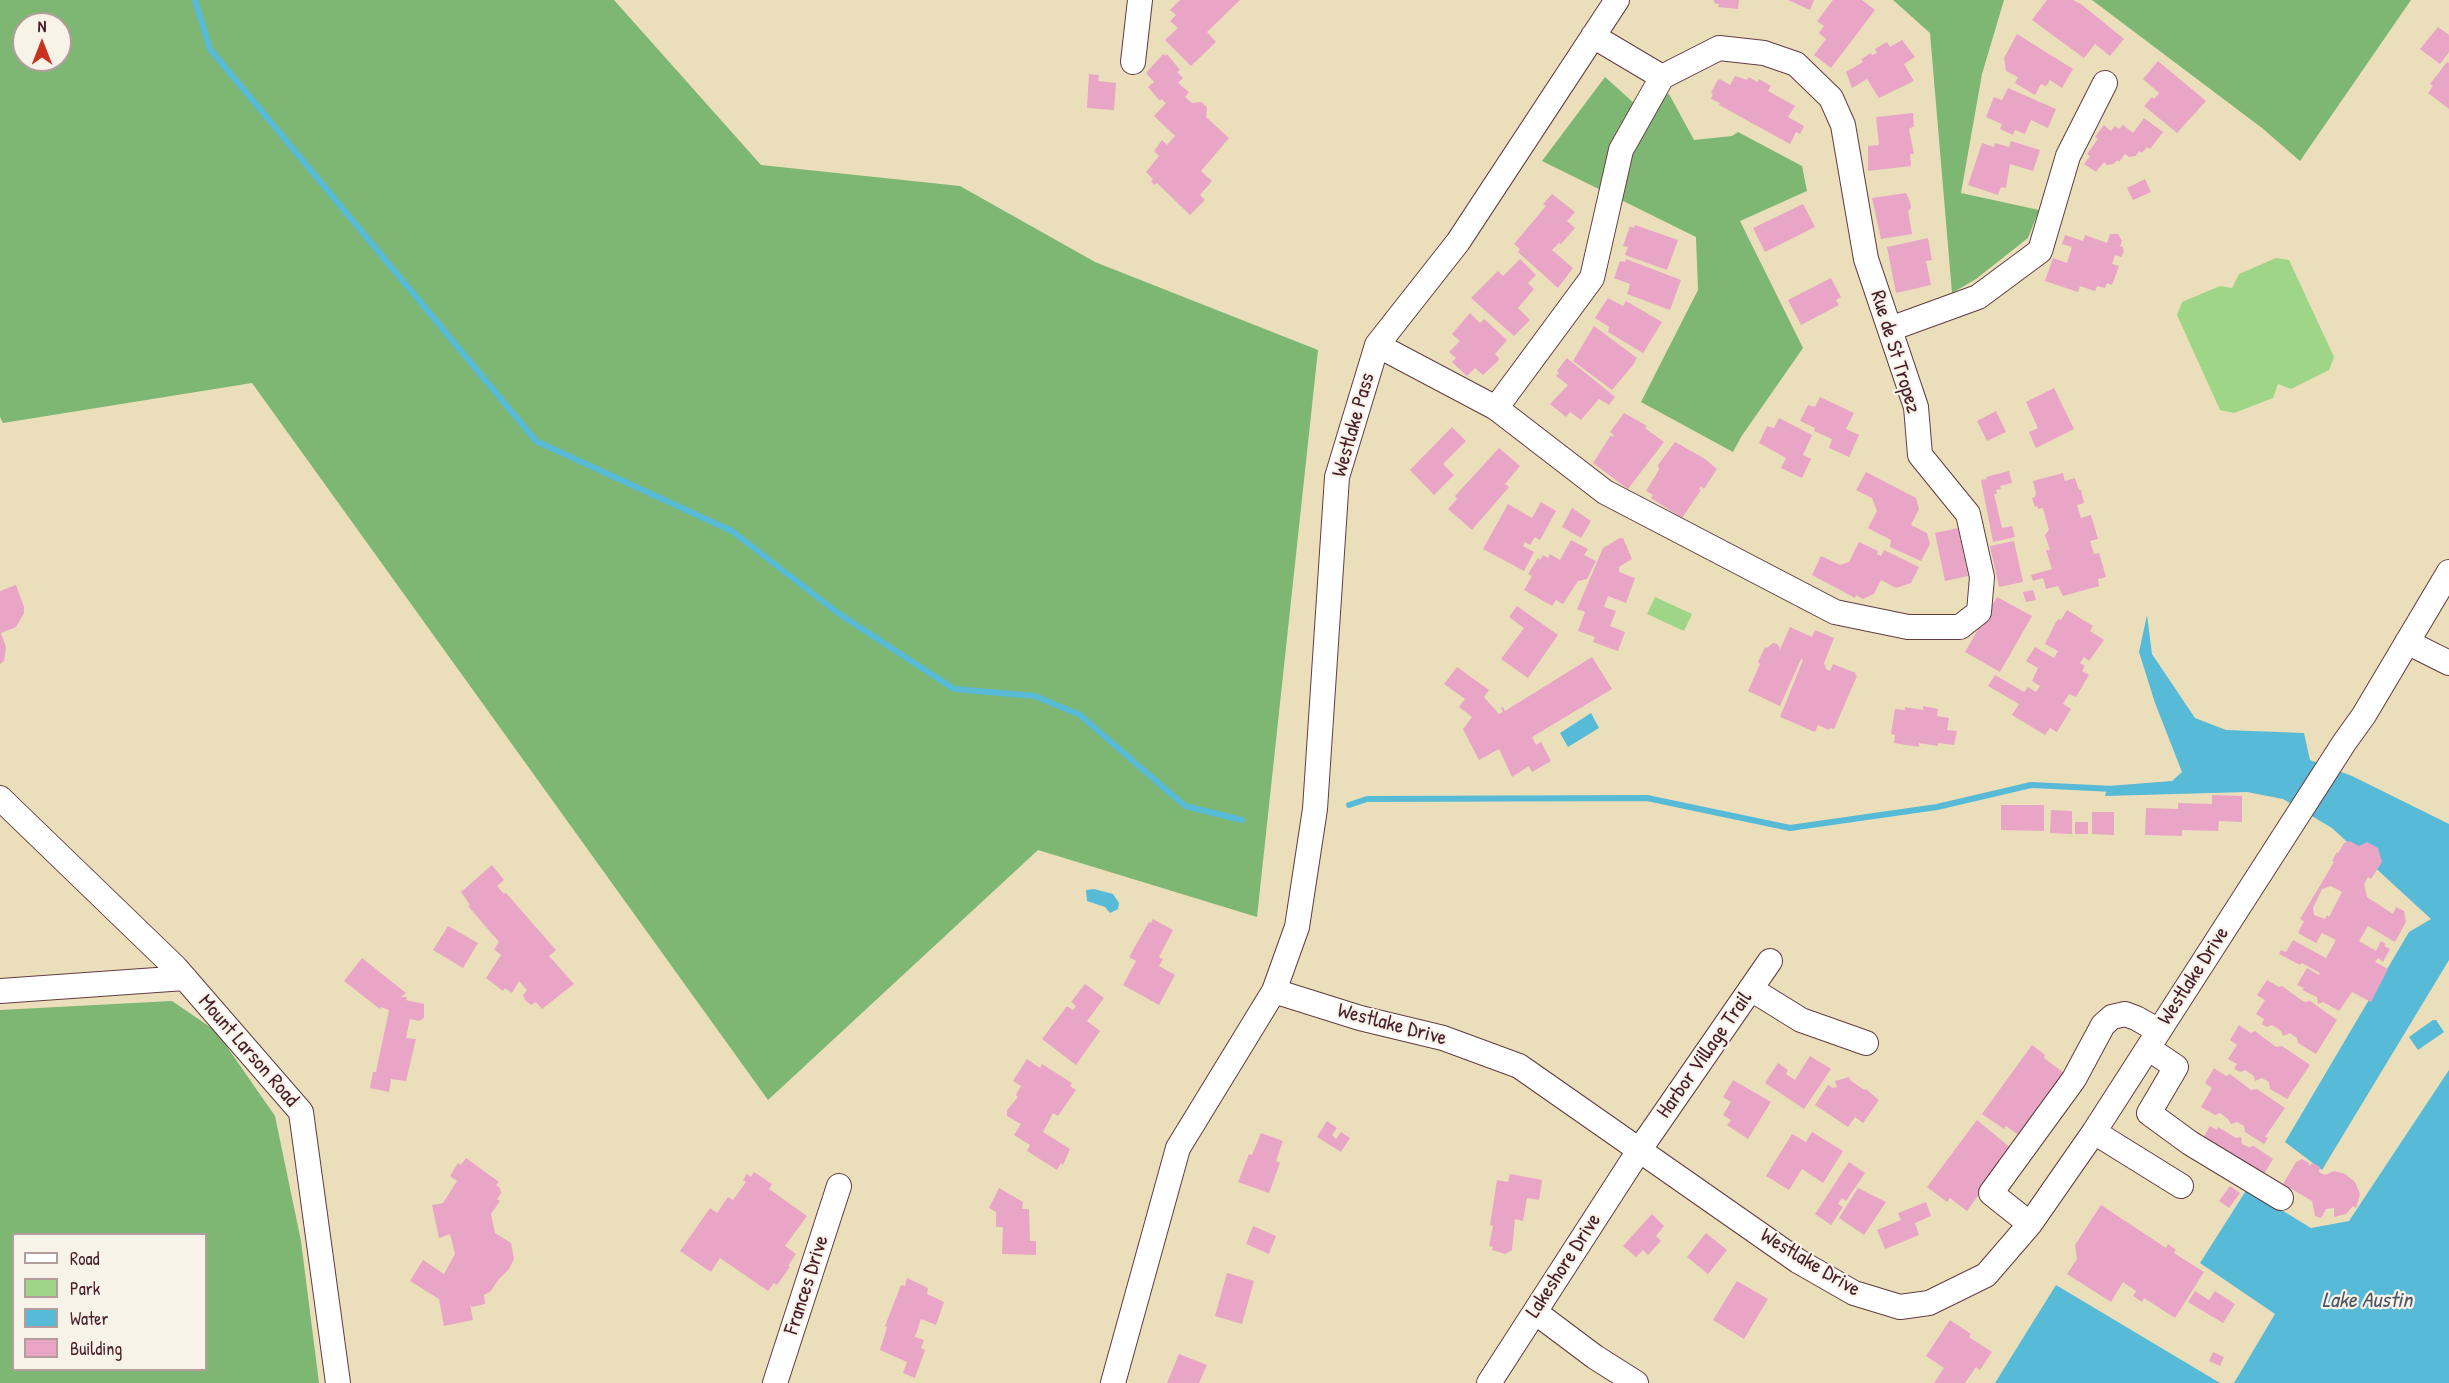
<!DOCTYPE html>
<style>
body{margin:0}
#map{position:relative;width:2449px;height:1383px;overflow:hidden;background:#ebdfbb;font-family:"Patrick Hand",sans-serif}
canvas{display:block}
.legend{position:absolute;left:12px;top:1233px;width:195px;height:138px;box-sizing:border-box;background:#f7f3e8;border:2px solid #b29e9c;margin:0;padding:8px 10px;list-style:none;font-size:18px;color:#4a1f2b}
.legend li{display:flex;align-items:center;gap:12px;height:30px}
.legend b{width:30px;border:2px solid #b29e9c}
.north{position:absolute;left:12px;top:12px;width:60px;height:60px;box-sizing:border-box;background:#f7f3e8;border:2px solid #b29e9c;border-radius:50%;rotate:0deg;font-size:16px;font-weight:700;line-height:24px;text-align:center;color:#4a1f2b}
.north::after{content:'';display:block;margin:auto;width:21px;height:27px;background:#c8321e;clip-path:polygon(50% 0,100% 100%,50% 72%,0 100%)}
</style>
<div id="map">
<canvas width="2449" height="1383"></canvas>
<ul class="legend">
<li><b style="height:8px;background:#fff"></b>Road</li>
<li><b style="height:16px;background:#9ed587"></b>Park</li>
<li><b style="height:16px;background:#57bad6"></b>Water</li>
<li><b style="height:16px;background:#e8a5c6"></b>Building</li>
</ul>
<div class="north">N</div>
</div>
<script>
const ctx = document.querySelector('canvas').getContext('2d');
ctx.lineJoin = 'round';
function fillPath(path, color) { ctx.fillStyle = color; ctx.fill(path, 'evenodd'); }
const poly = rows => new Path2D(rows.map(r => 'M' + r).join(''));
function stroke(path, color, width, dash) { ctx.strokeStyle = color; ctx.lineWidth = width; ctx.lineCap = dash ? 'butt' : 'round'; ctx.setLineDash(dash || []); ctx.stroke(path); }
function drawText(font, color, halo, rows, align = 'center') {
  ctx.font = font + ' "Patrick Hand",sans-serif'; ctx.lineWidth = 4.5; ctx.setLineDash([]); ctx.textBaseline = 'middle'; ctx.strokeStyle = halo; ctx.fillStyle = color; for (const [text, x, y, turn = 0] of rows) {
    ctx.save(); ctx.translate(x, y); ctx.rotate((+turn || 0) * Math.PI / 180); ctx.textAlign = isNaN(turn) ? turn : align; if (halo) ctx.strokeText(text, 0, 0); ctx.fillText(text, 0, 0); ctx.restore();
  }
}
fillPath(poly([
 [2276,258,2289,260,2334,357,2329,370,2291,389,2278,384,2273,398,2234,413,2220,410,2177,315,2182,302,2220,286,2232,288,2239,274],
 [1655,597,1692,614,1684,631,1647,614]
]), '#9ed587');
fillPath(poly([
 [0,0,614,0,761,165,960,186,1095,262,1318,350,1257,917,1038,850,768,1100,252,383,3,423,0,417],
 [24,24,60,24,60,60,24,60],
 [1893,0,2004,0,1982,74,1961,193,2039,210,2028,238,1976,279,1952,293,1930,33],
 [2092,0,2411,0,2300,161,2262,128],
 [1605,77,1635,104,1669,94,1694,140,1732,136,1738,132,1802,166,1807,191,1740,221,1803,348,1741,437,1733,452,1641,402,1698,290,1696,237,1542,161],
 [172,1001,216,1031,275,1116,301,1241,319,1383,0,1383,0,1010],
 [14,1234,206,1234,206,1370,14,1370]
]), '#7eb674');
fillPath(poly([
 [2147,615,2152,654,2195,718,2226,730,2304,733,2310,760,2352,776,2449,824,2449,960,2322,1170,2285,1142,2409,932,2431,919,2332,828,2283,799,2247,792,2105,796,2108,786,2172,781,2182,772,2155,703,2139,652],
 [1591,713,1599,728,1568,747,1560,733],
 [1094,889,1113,894,1119,903,1118,909,1110,913,1105,907,1087,901,1086,890],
 [2433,1020,2436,1020,2444,1032,2418,1050,2409,1037],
 [2449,1070,2449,1383,2234,1383,2275,1314,2200,1263,2247,1189,2311,1228,2349,1221],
 [2056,1285,2220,1383,1995,1383]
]), '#57bad6');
stroke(poly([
 [195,0,210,49,536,441,732,531,838,613,954,689,1035,696,1080,715,1185,806,1242,820],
 [1349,805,1367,799,1647,798,1790,828,1937,807,2031,785,2114,789]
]), '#57bad6', 6);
fillPath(poly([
 [1180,0,1240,0,1207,32,1216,42,1191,66,1165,40,1178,28,1170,21,1176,15,1170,10],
 [1714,0,1739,0,1738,9,1718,7,1719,4,1714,3],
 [1788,0,1814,0,1810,10],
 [1833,0,1862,0,1875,10,1831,68,1814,55,1826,39,1819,33,1824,26,1817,21],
 [2047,0,2073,0,2081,4,2124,39,2110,56,2095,44,2084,58,2032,20],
 [2438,27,2449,35,2449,52,2440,64,2420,49],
 [2017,34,2073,69,2062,88,2050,80,2046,86,2041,84,2035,95,2015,83,2018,77,2006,71,2004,58],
 [1902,40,1915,57,1904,64,1914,81,1879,98,1867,79,1852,88,1846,72,1863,62,1861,59,1871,53,1872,55,1877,53,1875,49,1887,42,1890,47],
 [1163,54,1165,56,1167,54,1180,70,1177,72,1183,78,1178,83,1189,92,1185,97,1192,103,1201,102,1207,107,1206,117,1229,138,1201,171,1212,181,1200,195,1205,200,1190,215,1157,183,1154,185,1151,181,1153,179,1146,172,1159,156,1154,151,1162,140,1167,145,1175,136,1154,116,1166,103,1161,99,1160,101,1148,87,1154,82,1146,73],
 [2158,61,2206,101,2177,133,2144,106,2152,97,2154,99,2159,93,2143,79],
 [2447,62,2449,63,2449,109,2428,93,2433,86,2430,84],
 [1089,74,1099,75,1098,81,1116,83,1114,110,1087,108],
 [1735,76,1747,80,1749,77,1757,82,1759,79,1771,86,1768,91,1795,106,1788,117,1804,126,1800,134,1796,132,1790,144,1719,105,1720,103,1711,99,1713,94,1711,93,1717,81,1720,79,1730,85],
 [2008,88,2056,109,2048,128,2031,120,2025,134,2015,130,2013,135,2000,129,2002,124,1986,117,1994,97,2002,100],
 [1913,113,1914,126,1909,129,1914,154,1910,154,1911,166,1868,171,1868,146,1879,145,1876,117],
 [2144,118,2163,132,2150,149,2147,147,2142,153,2139,151,2136,156,2129,157,2125,154,2119,162,2117,160,2114,164,2107,165,2104,162,2096,172,2084,164,2090,156,2087,154,2098,139,2095,137,2104,125,2111,131,2115,126,2119,129,2123,125,2133,133],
 [2011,141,2040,150,2033,171,2010,164,2006,188,2001,187,1998,195,1968,185,1982,143,1994,147,1995,143,2009,147],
 [2145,179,2151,192,2133,200,2127,188],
 [1906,193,1910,202,1911,208,1908,211,1912,234,1881,239,1872,198],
 [1552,194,1575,212,1567,221,1575,228,1561,244,1559,243,1552,250,1573,268,1558,288,1518,252,1520,249,1514,244,1546,206,1543,204],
 [1803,204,1815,227,1765,252,1753,228],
 [1635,225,1678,240,1667,270,1625,255,1628,247,1623,246,1630,226,1634,228],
 [2110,234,2118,234,2122,241,2120,246,2123,247,2124,252,2121,257,2115,255,2112,264,2119,266,2112,285,2107,283,2105,288,2097,286,2095,291,2080,286,2078,292,2045,281,2053,258,2067,263,2072,247,2062,244,2065,235,2083,241,2085,235,2107,243],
 [1928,238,1932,260,1926,261,1931,285,1896,293,1887,247],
 [1520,259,1536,275,1528,283,1534,289,1518,308,1530,320,1514,336,1471,298,1498,271,1503,276],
 [1626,259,1681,280,1670,310,1627,294,1630,284,1614,278,1620,261,1625,262],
 [1831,278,1841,297,1836,300,1839,305,1801,325,1788,300],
 [1608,298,1623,306,1626,301,1662,322,1643,353,1608,332,1609,327,1595,318],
 [1470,313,1480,323,1484,319,1507,340,1495,354,1499,358,1498,361,1483,375,1475,368,1467,376,1452,362,1456,358,1449,352,1460,341,1452,334],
 [1594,326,1637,358,1633,365,1612,390,1573,361],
 [1567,358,1615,397,1609,405,1599,399,1581,420,1570,412,1566,417,1550,404,1568,385,1556,376,1559,373,1557,371],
 [2054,388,2074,429,2036,448,2029,432,2038,428,2026,402],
 [1820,397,1854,413,1846,429,1859,435,1849,457,1829,448,1832,439,1814,431,1815,428,1800,421,1808,405,1815,407],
 [1996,411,2006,432,1987,441,1977,421],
 [1624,413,1647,426,1645,428,1664,442,1628,489,1593,463,1611,435,1613,437,1614,435,1610,432],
 [1779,418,1812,435,1803,455,1811,459,1802,478,1781,468,1786,458,1759,443,1767,426,1774,428],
 [1452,427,1466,441,1443,464,1454,475,1434,495,1410,470],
 [1675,442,1705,459,1717,469,1704,489,1701,486,1699,489,1701,490,1682,518,1651,498,1653,495,1646,491,1659,470,1658,465],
 [1499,448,1520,466,1505,484,1509,487,1472,530,1448,509,1457,499,1455,496],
 [2009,471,2012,483,2000,486,2001,489,1996,490,1997,494,1994,494,2002,528,2012,526,2015,537,1993,542,1981,480,1987,479,1986,477],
 [1866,472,1916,498,1919,509,1911,525,1927,533,1930,544,1921,561,1890,547,1891,540,1868,528,1877,511,1872,498,1856,490],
 [2063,473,2065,481,2075,478,2079,490,2081,490,2084,503,2077,505,2081,518,2091,515,2098,539,2090,541,2094,554,2099,553,2106,577,2098,579,2099,586,2063,596,2058,586,2046,589,2043,578,2033,581,2031,575,2052,569,2046,550,2050,550,2045,535,2049,530,2043,508,2038,509,2037,506,2035,507,2032,498,2035,497,2036,493,2033,481],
 [1541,502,1556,511,1540,540,1535,537,1530,545,1525,542,1523,546,1534,552,1524,571,1483,549,1508,504,1532,518],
 [1572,508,1591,521,1581,538,1562,527],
 [1958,528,1968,576,1945,581,1935,533],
 [1620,538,1623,538,1632,559,1619,567,1619,572,1635,578,1626,603,1608,596,1604,607,1616,611,1610,626,1625,632,1618,651,1593,642,1595,637,1578,631,1585,612,1577,609,1603,548],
 [1571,540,1588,549,1584,555,1596,561,1587,579,1578,581,1563,604,1556,600,1552,606,1524,590,1532,576,1528,574,1538,558,1540,560,1543,555,1548,558,1550,554,1560,560],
 [2014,541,2023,582,1999,587,1990,546],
 [1859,542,1878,551,1877,554,1881,556,1884,550,1919,567,1911,583,1896,588,1881,580,1874,594,1863,599,1856,595,1855,598,1812,575,1821,556,1840,565,1849,562],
 [16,585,24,607,24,613,16,627,1,633,6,647,4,661,0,664,0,591],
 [2033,590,2036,600,2026,602,2023,592],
 [1997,597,2032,616,2000,672,1965,652],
 [1517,606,1558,635,1528,678,1501,659,1524,628,1509,617],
 [2067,610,2093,626,2090,631,2104,640,2089,661,2084,657,2080,663,2085,666,2082,671,2089,675,2076,697,2069,694,2063,704,2071,709,2057,732,2050,728,2045,735,2012,715,2019,704,1988,686,1995,675,2024,692,2028,687,2036,692,2040,686,2032,681,2038,668,2026,661,2035,647,2054,658,2058,651,2045,644,2056,622,2059,619,2061,620],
 [1790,627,1812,637,1815,630,1834,638,1824,663,1826,669,1830,671,1833,664,1856,673,1855,675,1857,676,1834,729,1830,728,1829,730,1818,725,1815,732,1780,717,1803,660,1801,659,1780,706,1748,691,1760,664,1758,662,1765,647,1767,648,1773,643,1777,644,1780,647,1779,652],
 [1592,657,1612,689,1532,737,1536,745,1541,742,1551,761,1532,772,1529,766,1512,777,1499,749,1479,760,1463,729,1472,717,1459,707,1465,699,1444,684,1457,667,1489,690,1484,697,1499,714,1503,712,1501,708,1503,707,1505,711],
 [1923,706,1938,709,1937,716,1949,718,1947,730,1957,731,1954,745,1938,743,1938,746,1919,743,1919,747,1894,743,1895,735,1891,734,1895,709,1905,710,1905,707,1923,710],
 [2212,795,2242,796,2242,822,2219,821,2218,831,2182,830,2182,836,2145,835,2146,808,2178,809,2178,803,2212,804],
 [2001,805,2044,805,2044,831,2001,830],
 [2051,810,2072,811,2072,834,2050,833],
 [2092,812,2114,812,2114,835,2092,834],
 [2075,822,2088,822,2088,834,2075,834],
 [2350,841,2359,846,2367,842,2378,848,2382,862,2371,879,2368,877,2364,884,2367,897,2393,914,2396,907,2404,911,2406,922,2395,942,2368,926,2359,941,2376,951,2381,941,2386,944,2384,946,2390,949,2383,962,2378,958,2375,962,2388,969,2371,1002,2352,992,2339,1011,2323,1002,2318,1004,2317,997,2302,990,2304,988,2297,985,2307,968,2319,975,2320,973,2302,963,2300,965,2279,954,2281,950,2286,952,2293,940,2326,958,2336,940,2322,933,2316,943,2298,933,2304,921,2300,919,2334,862,2332,861,2337,852,2338,853,2344,843],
 [2331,886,2342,892,2329,917,2327,915,2325,919,2314,915,2313,908,2322,889],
 [492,865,504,880,497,886,504,894,506,893,556,950,549,956,574,984,542,1009,536,1002,531,1005,525,1000,523,995,527,990,519,981,512,993,505,988,503,991,486,978,501,955,494,949,499,942,468,906,470,905,461,892],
 [1153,919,1173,930,1159,957,1163,959,1159,966,1175,975,1159,1005,1123,985,1136,961,1129,957,1149,922,1151,923],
 [448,926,478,943,463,968,433,950],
 [362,958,406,993,401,997,407,997,406,1000,424,1004,424,1018,419,1021,410,1019,406,1038,416,1039,406,1081,391,1079,389,1092,370,1088,373,1072,376,1072,389,1010,381,1007,380,1009,344,981],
 [2267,980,2279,987,2282,986,2304,1002,2310,1001,2337,1020,2316,1054,2298,1043,2297,1038,2290,1033,2283,1036,2281,1031,2272,1025,2267,1027,2262,1024,2264,1019,2256,1014,2265,1000,2257,995],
 [1085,984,1104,998,1087,1021,1100,1031,1076,1065,1042,1039,1067,1006,1073,1010,1076,1006,1071,1002],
 [2239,1025,2251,1033,2255,1031,2276,1047,2282,1046,2310,1065,2287,1099,2270,1089,2269,1082,2262,1078,2255,1081,2254,1076,2245,1070,2240,1072,2234,1069,2237,1064,2228,1059,2237,1045,2230,1040],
 [2032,1045,2045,1055,2044,1058,2064,1073,2021,1137,2006,1126,2004,1129,1982,1114],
 [1810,1056,1831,1069,1804,1109,1765,1083,1778,1063,1788,1070,1786,1074,1795,1080],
 [1027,1059,1040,1068,1042,1064,1072,1083,1070,1086,1076,1090,1058,1116,1053,1113,1043,1132,1070,1149,1063,1165,1061,1163,1057,1170,1027,1151,1030,1145,1014,1135,1021,1124,1007,1116,1007,1110,1018,1097,1016,1095,1021,1086,1013,1081],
 [2214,1068,2226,1076,2230,1074,2251,1090,2257,1089,2285,1108,2265,1137,2268,1138,2264,1144,2245,1132,2244,1126,2237,1122,2231,1124,2228,1119,2220,1113,2215,1115,2201,1107,2212,1088,2205,1083],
 [1849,1077,1850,1080,1864,1090,1866,1089,1879,1100,1863,1123,1855,1117,1848,1127,1815,1105,1828,1085,1833,1088,1837,1087,1835,1081],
 [1733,1080,1771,1102,1748,1139,1727,1125,1731,1120,1723,1115,1731,1102,1723,1097],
 [1977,1120,2012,1149,1967,1211,1950,1198,1947,1202,1927,1187],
 [1327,1121,1337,1128,1332,1135,1336,1139,1341,1132,1350,1138,1341,1152,1317,1137],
 [2210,1126,2217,1130,2218,1127,2236,1138,2241,1137,2242,1144,2249,1147,2254,1146,2273,1159,2262,1177,2201,1142],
 [1812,1132,1843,1151,1823,1183,1802,1169,1789,1190,1766,1176,1792,1134,1806,1142],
 [1261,1133,1283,1141,1276,1161,1280,1163,1269,1193,1238,1182,1249,1154,1252,1155],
 [466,1158,499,1182,496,1185,500,1188,501,1193,497,1199,500,1201,491,1214,495,1233,511,1243,514,1259,509,1269,499,1279,490,1292,484,1295,485,1304,472,1307,470,1304,473,1320,444,1326,439,1299,410,1281,423,1260,444,1274,455,1254,450,1234,439,1238,432,1205,443,1203,457,1181,450,1176,458,1163,461,1165],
 [2302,1159,2309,1163,2308,1166,2313,1163,2320,1167,2319,1172,2325,1175,2334,1171,2345,1174,2355,1182,2360,1194,2356,1208,2353,1206,2346,1214,2334,1217,2334,1208,2326,1209,2321,1218,2315,1216,2312,1201,2283,1184,2296,1162],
 [1849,1162,1865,1173,1846,1201,1842,1198,1838,1204,1843,1207,1831,1225,1815,1214],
 [754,1172,772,1184,769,1189,807,1216,785,1246,796,1254,788,1266,790,1267,777,1285,774,1283,768,1291,720,1258,711,1272,680,1251,710,1208,717,1213,728,1197,733,1200,746,1182,743,1180,747,1174,751,1177],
 [1510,1174,1542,1180,1539,1200,1527,1198,1523,1221,1515,1219,1512,1250,1505,1254,1492,1250,1493,1247,1489,1246,1493,1226,1490,1225,1497,1180,1508,1182],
 [2230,1186,2240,1193,2229,1208,2219,1201],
 [999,1188,1023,1202,1022,1209,1029,1209,1030,1241,1036,1241,1036,1255,1002,1254,1003,1227,996,1227,996,1212,989,1208],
 [1858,1188,1886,1202,1864,1235,1839,1218],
 [1926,1202,1931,1216,1915,1223,1919,1235,1885,1249,1877,1230,1901,1220,1898,1213],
 [2101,1205,2166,1248,2168,1244,2176,1250,2174,1253,2204,1272,2175,1318,2144,1298,2142,1302,2133,1296,2136,1291,2123,1282,2111,1302,2067,1274,2077,1259,2075,1245],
 [1652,1214,1664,1226,1656,1236,1661,1241,1648,1255,1643,1250,1636,1257,1623,1246],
 [1253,1226,1276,1236,1269,1254,1246,1244],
 [1706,1233,1727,1250,1708,1274,1687,1257],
 [1227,1273,1254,1281,1242,1324,1215,1316],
 [907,1278,928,1288,927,1294,944,1302,936,1325,921,1319,915,1337,924,1340,921,1348,925,1350,915,1378,903,1373,907,1362,880,1350,887,1327,885,1326,901,1285,905,1286],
 [1737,1281,1768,1299,1744,1339,1713,1320],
 [2195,1291,2209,1300,2215,1291,2235,1304,2223,1323,2188,1302],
 [1950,1320,1971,1334,1969,1337,1992,1352,1980,1370,1976,1367,1965,1383,1934,1383,1944,1368,1926,1356],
 [2213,1352,2224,1357,2220,1366,2209,1361],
 [1179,1354,1207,1365,1199,1383,1167,1383]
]), '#e8a5c6');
const minor = poly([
 [1593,36,1662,77],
 [1133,62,1140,0],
 [1890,329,1978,297,2040,251,2068,156,2105,83],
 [1377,345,1496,408,1605,492,1835,612,1908,627,1960,627,1979,612,1982,577,1968,514,1920,455,1916,407,1866,259,1843,125,1831,98,1796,64,1764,53,1719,48,1662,77,1621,150,1592,278,1496,408],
 [2407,642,2449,663],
 [0,798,176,968,301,1112,338,1383],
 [1751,989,1801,1020,1866,1043],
 [0,991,185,978],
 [1274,991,1360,1018,1443,1038,1519,1066,1798,1261,1854,1293,1900,1307,1929,1303,1986,1275,2030,1224,2094,1132,2344,743,2364,715,2449,572],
 [2148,1048,2176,1067,2149,1113,2190,1143,2281,1198],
 [2094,1132,2181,1186],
 [2030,1224,1991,1193,2074,1079,2103,1025,2112,1017,2125,1014,2136,1018,2159,1031],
 [1535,1312,1595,1357,1636,1383],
 [775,1383,839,1186],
 [1113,1383,1178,1148,1274,991,1297,927,1315,809,1337,477,1377,345,1458,242,1617,0],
 [1489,1383,1640,1149,1770,961]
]);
stroke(minor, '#623c41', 26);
stroke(minor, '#fff', 24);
drawText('21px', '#4a1f2b', '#f7f3e8', [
 ["Rue de St Tropez",1895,352,73],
 ["Westlake Pass",1354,425,-74],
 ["Westlake Drive",2194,976,-57],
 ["Westlake Drive",1392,1025,15],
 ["Mount Larson Road",248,1051,49],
 ["Harbor Village Trail",1705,1055,-55],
 ["Westlake Drive",1810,1263,31],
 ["Lakeshore Drive",1564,1266,-57],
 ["Frances Drive",807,1285,-72]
]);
drawText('italic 22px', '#4f5567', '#f7f3e8', [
 ["Lake Austin",2367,1301]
]);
</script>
